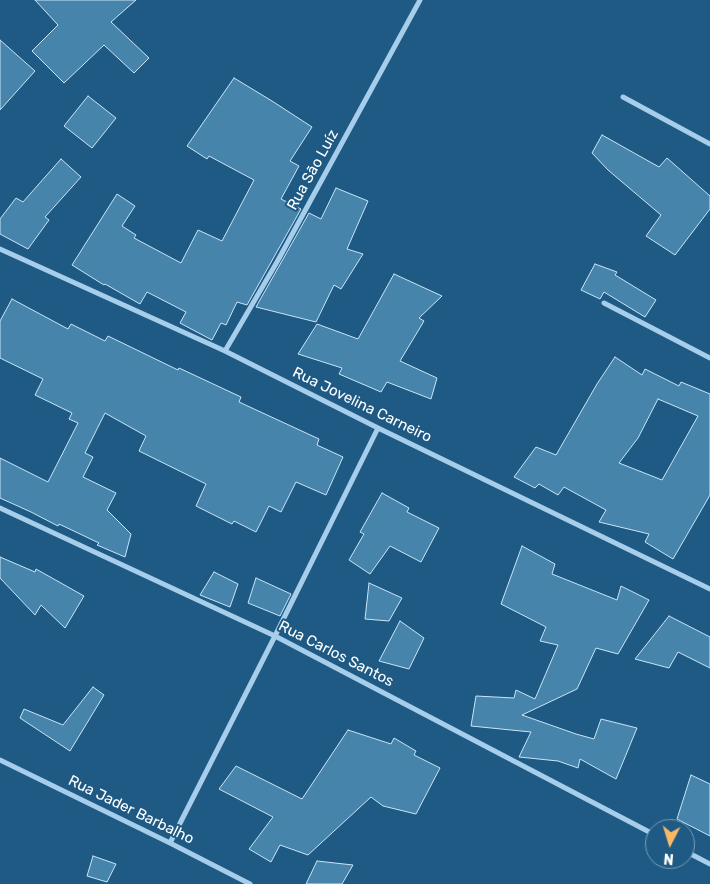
<!DOCTYPE html>
<meta charset="utf-8">
<style>
body{margin:0}
#map{position:relative;width:710px;height:884px;overflow:hidden;background:#1e5a84;font-family:Rubik,sans-serif}
canvas{display:block}
.north{position:absolute;left:645px;top:819px;width:50px;height:50px;box-sizing:border-box;background:#1e5a84;border:1px solid #789cb5;border-radius:50%;rotate:185deg;font-size:14px;font-weight:700;line-height:20px;text-align:center;color:#fff}
.north::after{content:'';display:block;margin:auto;width:18px;height:22px;background:#f8b865;clip-path:polygon(50% 0,100% 100%,50% 72%,0 100%)}
</style>
<div id="map">
<canvas width="710" height="884"></canvas>
<div class="north">N</div>
</div>
<script>
const ctx = document.querySelector('canvas').getContext('2d');
ctx.lineJoin = 'round';
function fillPath(path, color) { ctx.fillStyle = color; ctx.fill(path, 'evenodd'); }
const poly = rows => new Path2D(rows.map(r => 'M' + r).join(''));
function stroke(path, color, width, dash) { ctx.strokeStyle = color; ctx.lineWidth = width; ctx.lineCap = dash ? 'butt' : 'round'; ctx.setLineDash(dash || []); ctx.stroke(path); }
function drawText(font, color, halo, rows, align = 'center') {
  ctx.font = font + ' Rubik,sans-serif'; ctx.lineWidth = 4; ctx.setLineDash([]); ctx.textBaseline = 'middle'; ctx.strokeStyle = halo; ctx.fillStyle = color; for (const [text, x, y, turn = 0] of rows) {
    ctx.save(); ctx.translate(x, y); ctx.rotate((+turn || 0) * Math.PI / 180); ctx.textAlign = isNaN(turn) ? turn : align; if (halo) ctx.strokeText(text, 0, 0); ctx.fillText(text, 0, 0); ctx.restore();
  }
}
const building = poly([
 [35,0,136,0,111,22,149,58,134,73,104,45,64,83,32,51,58,25,35,0],
 [0,40,35,71,0,110,0,40],
 [234,78,272,101,312,127,290,161,299,166,281,199,301,209,247,305,237,302,226,325,221,323,212,340,180,323,186,312,147,292,140,304,105,284,104,285,72,265,117,194,135,206,122,226,136,235,134,238,181,263,198,230,222,241,254,180,209,156,207,159,187,146,234,78],
 [88,96,116,118,92,148,64,126,88,96],
 [602,135,659,167,667,158,710,196,710,209,675,255,646,236,661,215,608,170,592,153,602,135],
 [61,159,81,177,45,217,49,220,28,249,0,234,0,219,16,198,23,202,61,159],
 [336,188,368,201,347,249,363,254,341,289,334,285,316,322,256,307,309,213,321,219,336,188],
 [595,264,617,272,615,275,656,300,645,317,604,292,600,299,581,290,595,264],
 [394,274,442,296,419,318,424,321,400,361,437,378,431,399,387,382,381,392,339,374,342,368,298,354,317,324,358,339,394,274],
 [12,299,68,329,71,324,105,341,108,336,178,370,179,368,241,397,239,402,319,439,317,445,343,457,326,495,296,482,281,512,269,506,256,532,234,521,232,524,196,506,206,484,139,451,146,436,105,413,85,453,93,457,83,477,116,493,107,510,131,534,125,557,97,545,99,543,59,524,58,526,31,512,0,498,0,458,48,482,78,423,69,419,72,413,35,395,43,379,0,358,0,321,12,299],
 [615,357,642,375,645,369,679,386,681,382,710,394,710,495,673,559,645,542,649,534,599,522,606,510,564,487,558,495,539,484,535,488,514,477,536,447,556,455,597,384,615,357],
 [658,399,698,416,662,480,619,463,638,438,658,399],
 [382,493,409,508,407,512,439,528,421,562,390,546,370,574,349,560,364,534,360,532,382,493],
 [522,546,555,564,552,574,617,600,621,586,649,600,618,654,596,648,577,689,522,715,576,734,594,739,601,719,637,728,616,779,580,759,578,768,558,761,519,757,531,732,471,726,476,696,514,698,516,690,535,699,558,645,540,641,546,627,501,604,522,546],
 [0,557,35,572,36,569,84,596,65,628,41,605,35,615,0,578,0,557],
 [214,572,238,584,230,607,200,595,214,572],
 [256,578,291,594,280,616,248,603,256,578],
 [369,583,402,598,389,621,365,619,369,583],
 [669,616,710,637,710,668,678,652,669,668,635,659,669,616],
 [400,621,424,638,409,669,379,661,400,621],
 [93,687,104,695,70,751,20,718,24,709,63,725,93,687],
 [348,730,391,744,394,738,416,751,414,755,440,768,416,814,383,806,371,797,308,855,280,845,271,862,249,849,273,817,219,789,236,766,302,799,348,730],
 [691,775,710,784,710,836,677,819,691,775],
 [93,856,116,864,107,882,87,876,93,856],
 [317,861,353,865,342,884,306,884,317,861]
]);
fillPath(building, '#4784ac');
stroke(building, '#cae5f7', 1);
stroke(poly([
 [623,97,710,144],
 [0,249,225,351,378,428,710,589],
 [604,303,710,358],
 [225,351,277,262,420,0],
 [0,508,275,636,655,835],
 [0,760,170,843,250,884],
 [170,843,275,636,378,428],
 [685,851,710,864]
]), '#a6ceea', 5);
drawText('15px', '#fff', '#1e5a84', [
 ["Rua São Luíz",313,170,-61],
 ["Rua Jovelina Carneiro",362,405,26],
 ["Rua Carlos Santos",336,654,27],
 ["Rua Jader Barbalho",131,810,26]
]);
</script>
